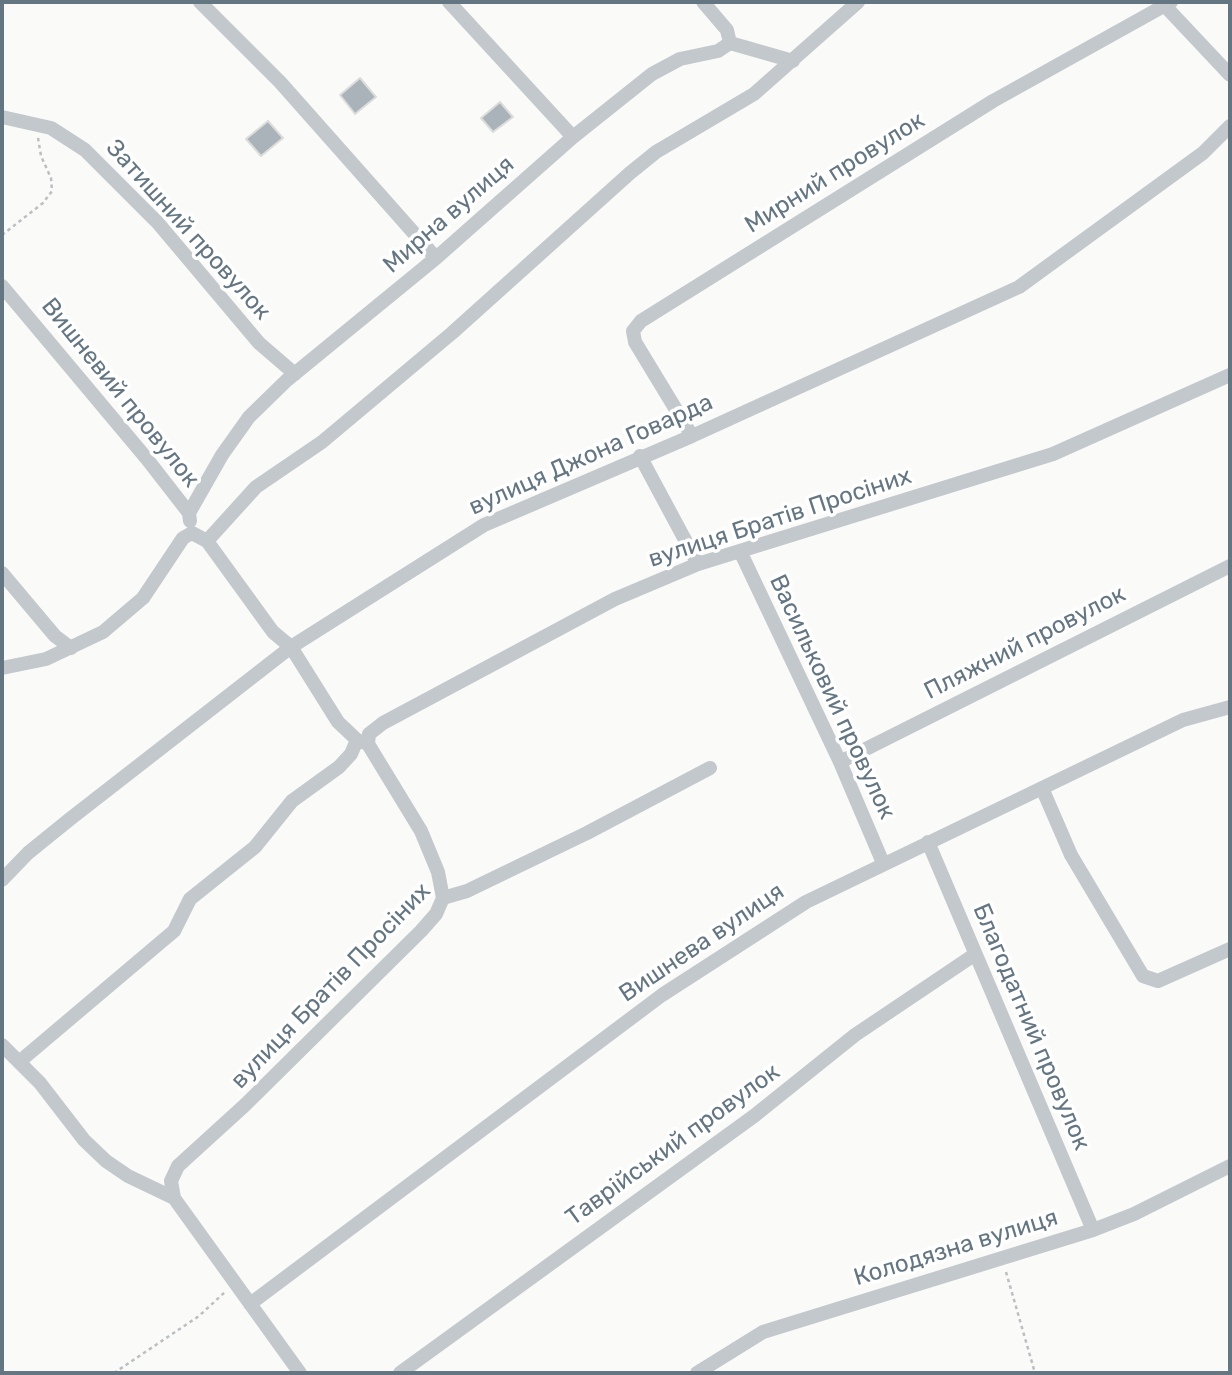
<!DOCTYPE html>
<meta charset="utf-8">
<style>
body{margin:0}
#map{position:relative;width:1232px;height:1375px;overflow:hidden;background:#fafaf8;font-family:Rubik,sans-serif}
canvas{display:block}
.frame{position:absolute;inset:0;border:4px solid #657683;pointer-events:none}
</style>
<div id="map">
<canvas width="1232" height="1375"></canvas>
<div class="frame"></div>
</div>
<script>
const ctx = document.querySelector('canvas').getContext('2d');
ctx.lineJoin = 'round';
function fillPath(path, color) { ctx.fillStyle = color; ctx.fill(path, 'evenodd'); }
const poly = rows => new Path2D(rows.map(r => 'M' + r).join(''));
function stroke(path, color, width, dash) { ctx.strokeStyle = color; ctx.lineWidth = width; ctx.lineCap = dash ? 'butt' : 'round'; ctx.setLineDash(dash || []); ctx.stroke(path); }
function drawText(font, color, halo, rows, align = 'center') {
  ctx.font = font + ' Rubik,sans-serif'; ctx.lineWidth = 7; ctx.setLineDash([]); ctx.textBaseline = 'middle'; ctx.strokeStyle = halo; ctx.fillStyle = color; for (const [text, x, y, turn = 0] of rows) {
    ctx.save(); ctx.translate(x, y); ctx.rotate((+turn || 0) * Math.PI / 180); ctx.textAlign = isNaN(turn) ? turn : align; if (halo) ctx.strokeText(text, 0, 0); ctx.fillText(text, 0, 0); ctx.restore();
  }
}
const building = poly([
 [360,78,376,97,355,114,340,95,360,78],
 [500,102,513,117,493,132,481,118,500,102],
 [268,121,283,138,261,156,246,139,268,121]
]);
fillPath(building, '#aab3b9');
stroke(building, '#dcdcda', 2);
stroke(poly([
 [2,235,43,203,52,191,51,178,41,156,38,138],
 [1006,1272,1035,1373],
 [114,1373,199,1316,225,1292]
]), '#bbbfc2', 2.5, [3.5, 3.5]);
stroke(poly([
 [200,2,280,82,436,258],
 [449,2,573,137],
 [703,2,727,30,730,43],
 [1166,7,1230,75],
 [2,117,51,128,85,150,158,223,259,343,295,374],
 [2,286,147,459,189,513,190,521],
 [692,436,635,342,633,331,641,321,993,101,1171,2],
 [640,456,698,564],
 [189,513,222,455,249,417,287,380,436,258,573,137,652,74,680,59,718,51,730,43,793,61],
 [192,533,207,541,273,632,291,647,338,722,357,740,368,744,421,831,438,872,443,898],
 [207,541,256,487,322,442,452,333,630,173,656,152,754,94,858,2],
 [740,551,840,762,883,863],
 [2,573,55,636,71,648],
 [2,668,46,659,103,632,143,598,183,538,192,533],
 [368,744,369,734,383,723,615,599,698,564,1053,454,1230,375],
 [840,762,1230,566],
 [1042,788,1071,855,1143,976,1158,981,1230,949],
 [928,842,1093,1230],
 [2,880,28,853,70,819,291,647,484,525,692,436,1019,287,1203,153,1230,126],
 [443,898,467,891,587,833,710,768],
 [2,1045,40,1083,84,1140,106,1161,128,1176,174,1198,300,1373],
 [19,1062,174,931,190,899,255,847,292,801,339,767,351,754,357,740],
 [174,1198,171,1181,178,1166,245,1105,421,931,436,914,443,898],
 [250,1304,662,995,806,902,1183,720,1230,707],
 [400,1373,754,1116,855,1035,974,955],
 [697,1373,763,1332,1093,1230,1134,1214,1230,1166]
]), '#c3c8cc', 14);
drawText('24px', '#657683', '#fff', [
 ["Мирний провулок",835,173,-32],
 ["Мирна вулиця",449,215,-41],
 ["Затишний провулок",188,230,48],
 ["Вишневий провулок",120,393,51],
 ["вулиця Джона Говарда",591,455,-24],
 ["вулиця Братів Просіних",780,518,-18],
 ["Пляжний провулок",1025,643,-27],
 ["Васильковий провулок",832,697,65],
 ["Вишнева вулиця",702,943,-34],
 ["вулиця Братів Просіних",331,986,-46],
 ["Благодатний провулок",1031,1027,67],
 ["Таврійський провулок",673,1145,-36],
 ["Колодязна вулиця",956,1248,-17]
]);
</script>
